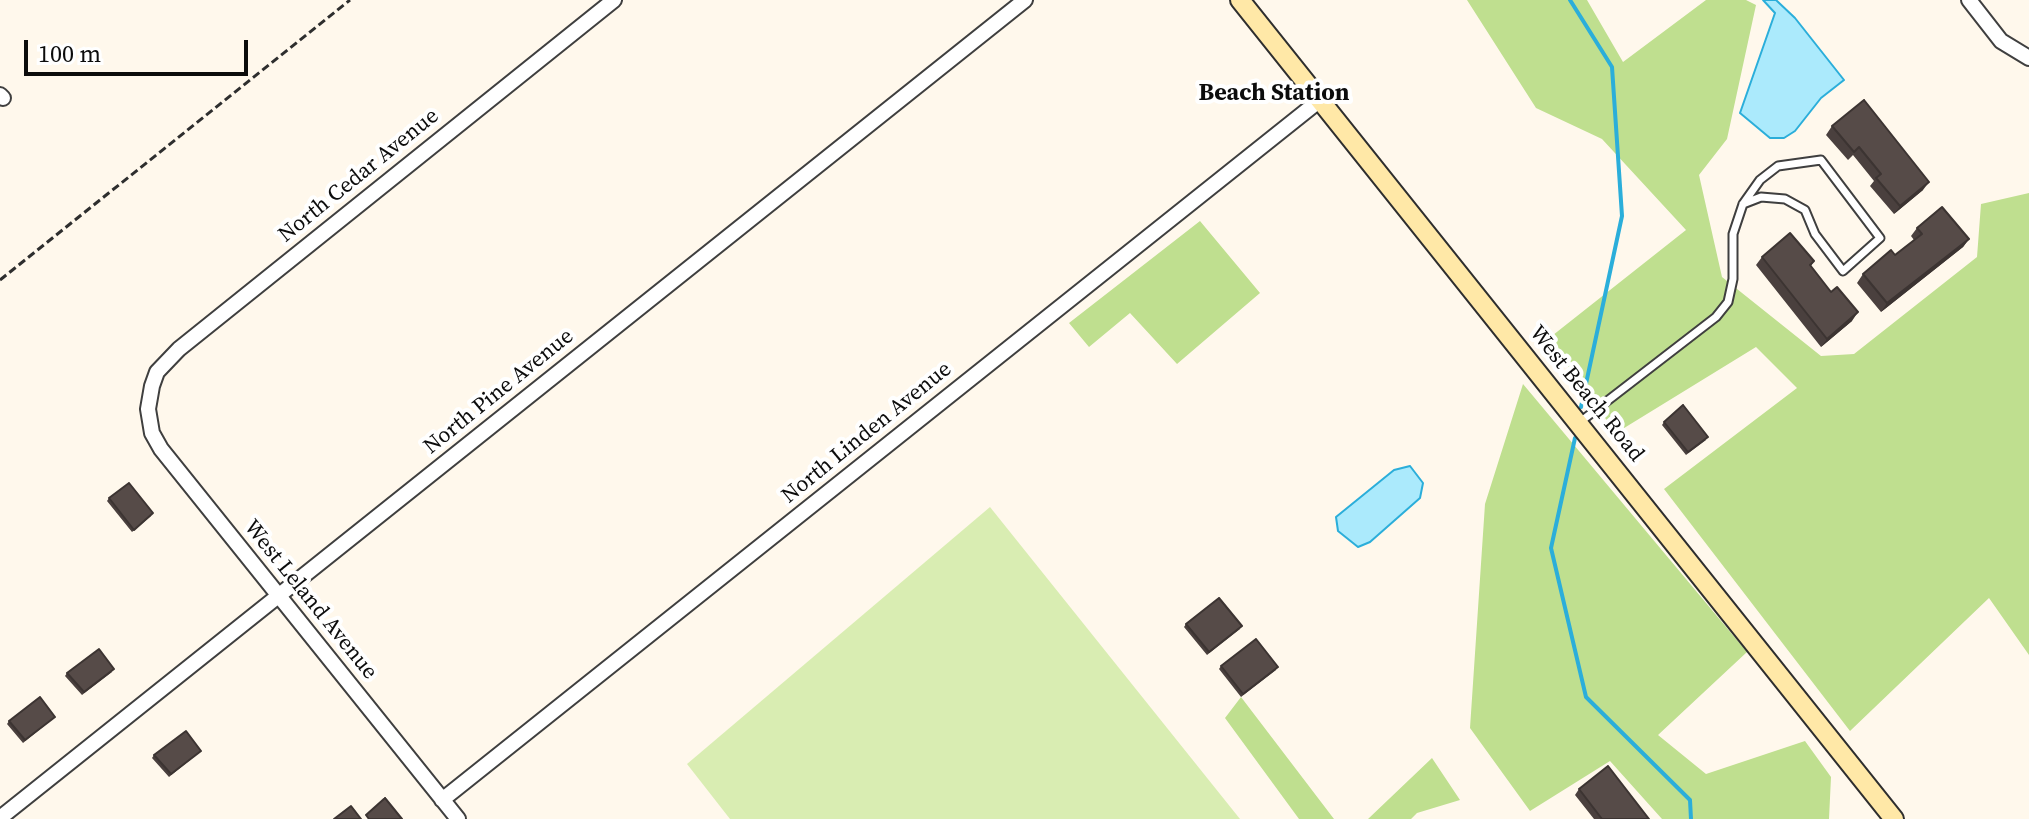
<!DOCTYPE html>
<style>
body{margin:0}
#map{position:relative;width:2029px;height:819px;overflow:hidden;background:#fff8ec;font-family:"Source Serif 4",serif}
canvas{display:block}
.scale{position:absolute;left:24px;top:40px;width:224px;height:36px;box-sizing:border-box;border:4px solid #0c0c0c;border-top:0;padding-left:10px;font-size:24px;line-height:28px;white-space:nowrap;color:#0c0c0c;-webkit-text-stroke:6px #fff;paint-order:stroke}
</style>
<div id="map">
<canvas width="2029" height="819"></canvas>
<div class="scale">100 m</div>
</div>
<script>
const ctx = document.querySelector('canvas').getContext('2d');
ctx.lineJoin = 'round';
function fillPath(path, color) { ctx.fillStyle = color; ctx.fill(path, 'evenodd'); }
const poly = rows => new Path2D(rows.map(r => 'M' + r).join(''));
function stroke(path, color, width, dash) { ctx.strokeStyle = color; ctx.lineWidth = width; ctx.lineCap = dash ? 'butt' : 'round'; ctx.setLineDash(dash || []); ctx.stroke(path); }
function drawText(font, color, halo, rows, align = 'center') {
  ctx.font = font + ' "Source Serif 4",serif'; ctx.lineWidth = 8; ctx.setLineDash([]); ctx.textBaseline = 'middle'; ctx.strokeStyle = halo; ctx.fillStyle = color; for (const [text, x, y, turn = 0] of rows) {
    ctx.save(); ctx.translate(x, y); ctx.rotate((+turn || 0) * Math.PI / 180); ctx.textAlign = isNaN(turn) ? turn : align; if (halo) ctx.strokeText(text, 0, 0); ctx.fillText(text, 0, 0); ctx.restore();
  }
}
fillPath(poly([
 [990,507,1240,819,730,819,687,764]
]), '#d9edb2');
fillPath(poly([
 [1467,0,1587,0,1623,62,1706,0,1746,0,1756,5,1727,139,1699,175,1722,277,1821,356,1854,354,1977,257,1981,204,2029,193,2029,655,1989,598,1850,731,1664,489,1797,388,1756,347,1616,433,1548,339,1686,230,1602,139,1536,108],
 [1200,221,1260,293,1177,364,1130,313,1089,347,1069,323],
 [1523,384,1747,652,1658,735,1706,774,1805,741,1831,777,1829,819,1662,819,1610,761,1530,811,1470,728,1485,504],
 [1241,697,1334,819,1299,819,1225,718],
 [1432,758,1460,800,1417,813,1411,819,1368,819]
]), '#bfdf8f');
const water = poly([
 [1763,0,1776,0,1795,18,1844,80,1821,98,1795,131,1784,138,1770,138,1740,113,1775,13,1763,0],
 [1410,466,1423,483,1420,498,1370,542,1358,547,1338,531,1336,517,1394,470,1410,466]
]);
fillPath(water, '#abeafc');
stroke(water, '#2baeda', 2);
stroke(poly([
 [1570,0,1612,67,1622,216,1581,407],
 [1575,438,1551,548,1586,697,1690,800,1691,819]
]), '#2baeda', 4);
const lane = poly([
 [1580,422,1716,317,1728,302,1733,279,1733,234,1743,204,1760,180,1778,166,1821,160,1880,238,1843,271,1815,234,1805,210,1785,199,1761,197,1743,204]
]);
const street = poly([
 [1969,0,2001,41,2029,58],
 [0,95,3,98],
 [442,800,1320,100],
 [0,818,1025,0],
 [458,819,161,449,152,433,148,409,152,386,157,372,179,349,614,0]
]);
const secondary = poly([
 [1240,0,1894,819]
]);
stroke(lane, '#3f3f3f', 11);
stroke(street, '#3f3f3f', 18);
stroke(secondary, '#2e2e2e', 22);
stroke(poly([
 [0,280,350,0]
]), '#2e2e2e', 3, [8, 4]);
stroke(lane, '#fff', 7);
stroke(street, '#fff', 14);
stroke(secondary, '#ffe8a7', 18);
fillPath(poly([
 [1832,126,1923,190,1894,214,1870,186,1874,181,1853,155,1848,160,1826,135],
 [1917,228,1969,239,1963,247,1881,312,1857,283,1863,274,1895,255,1914,240,1911,236],
 [1762,257,1814,261,1811,266,1852,321,1821,347,1756,265],
 [1664,422,1706,440,1686,455,1662,425],
 [109,498,151,516,132,532,107,501],
 [1186,624,1240,629,1207,655,1184,627],
 [1221,666,1276,670,1241,697,1219,669],
 [112,672,82,695,65,676,67,673],
 [55,717,23,743,7,724,9,721],
 [201,751,169,777,152,758,154,755],
 [1579,789,1649,819,1594,819,1575,795]
]), '#4a403e');
fillPath(poly([
 [1929,182,1923,190,1894,214,1900,206],
 [1969,239,1963,247,1881,312,1887,303],
 [1858,312,1852,321,1821,347,1827,339]
]), '#3c3432');
const building = poly([
 [1864,100,1929,182,1900,206,1876,178,1881,174,1859,147,1854,152,1832,126,1864,100],
 [1942,207,1969,239,1887,303,1863,274,1891,250,1895,255,1922,234,1917,228,1942,207],
 [1790,233,1814,261,1810,265,1831,292,1837,287,1858,312,1827,339,1762,257,1790,233],
 [1683,405,1708,437,1688,452,1664,422,1683,405],
 [129,483,153,513,134,530,109,498,129,483],
 [1219,598,1242,626,1209,652,1186,624,1219,598],
 [1256,639,1278,667,1243,694,1221,666,1256,639],
 [99,649,114,669,84,692,67,673,99,649],
 [40,697,55,717,25,740,9,721,40,697],
 [186,731,201,751,171,774,154,755,186,731],
 [1608,766,1649,819,1602,819,1579,789,1608,766],
 [385,798,402,819,369,819,366,815,385,798],
 [351,806,361,819,334,819,351,806]
]);
fillPath(building, '#564b48');
stroke(building, '#3c3432', 2);
drawText('22px', '#0c0c0c', '#fff', [
 ["North Cedar Avenue",359,176,-39],
 ["North Pine Avenue",499,392,-39],
 ["West Beach Road",1586,394,51],
 ["North Linden Avenue",867,433,-39],
 ["West Leland Avenue",310,600,51]
]);
drawText('bold 24px', '#0c0c0c', '#fff', [
 ["Beach Station",1274,94]
]);
</script>
